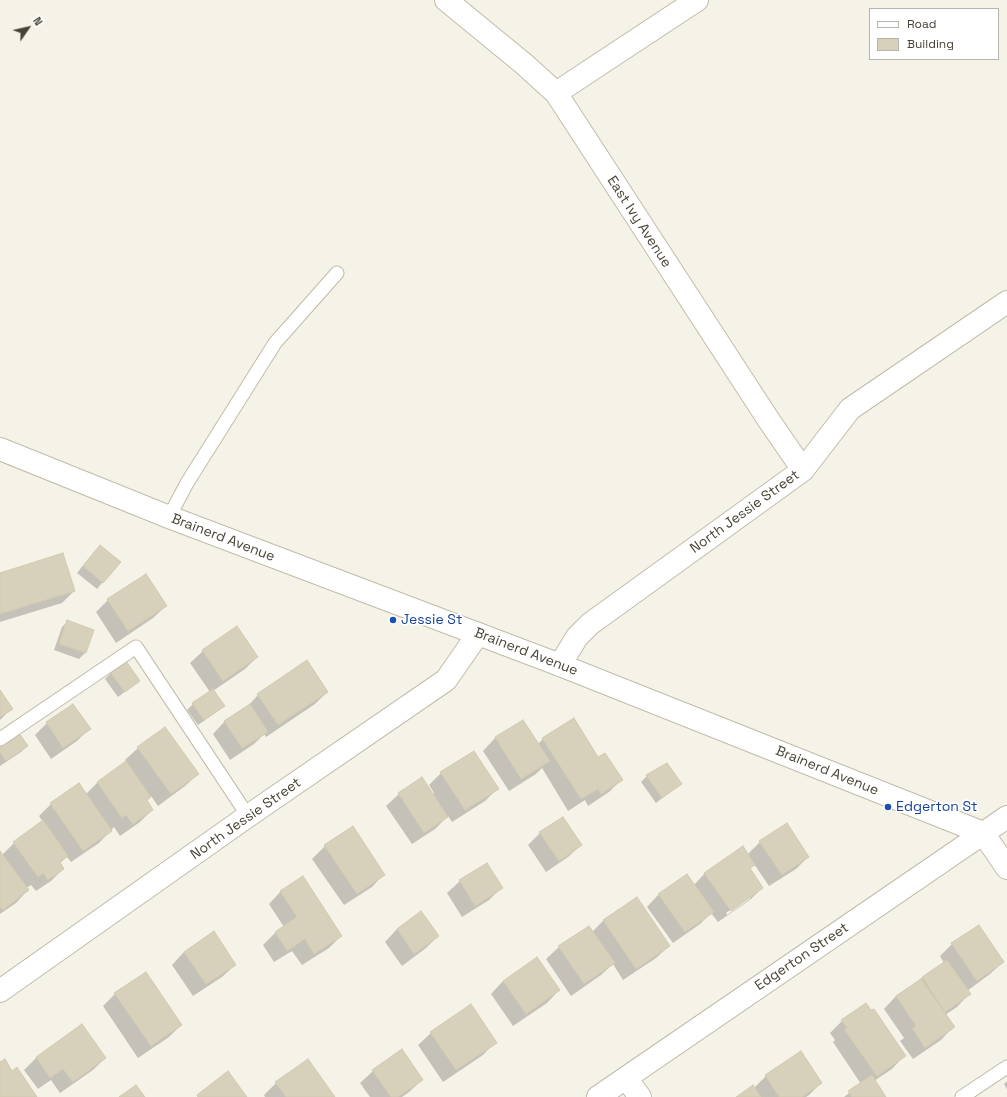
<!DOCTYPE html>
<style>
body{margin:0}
#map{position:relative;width:1007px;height:1097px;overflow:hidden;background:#f5f2e7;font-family:"Space Grotesk",sans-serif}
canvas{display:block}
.legend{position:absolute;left:869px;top:8px;width:130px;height:52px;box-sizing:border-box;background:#fff;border:1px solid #b6b4ae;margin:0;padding:5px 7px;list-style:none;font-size:12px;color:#494335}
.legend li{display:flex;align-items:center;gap:8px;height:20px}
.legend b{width:20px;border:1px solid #b6b4ae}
.north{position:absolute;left:8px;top:8px;width:40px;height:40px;-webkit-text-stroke:3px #fff;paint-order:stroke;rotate:56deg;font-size:11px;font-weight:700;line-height:16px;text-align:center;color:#494335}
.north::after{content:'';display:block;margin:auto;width:14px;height:18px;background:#494335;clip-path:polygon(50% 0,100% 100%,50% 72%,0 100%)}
</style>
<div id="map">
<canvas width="1007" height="1097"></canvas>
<ul class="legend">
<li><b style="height:5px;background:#fff"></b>Road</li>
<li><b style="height:11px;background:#d7d0bb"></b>Building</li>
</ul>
<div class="north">N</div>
</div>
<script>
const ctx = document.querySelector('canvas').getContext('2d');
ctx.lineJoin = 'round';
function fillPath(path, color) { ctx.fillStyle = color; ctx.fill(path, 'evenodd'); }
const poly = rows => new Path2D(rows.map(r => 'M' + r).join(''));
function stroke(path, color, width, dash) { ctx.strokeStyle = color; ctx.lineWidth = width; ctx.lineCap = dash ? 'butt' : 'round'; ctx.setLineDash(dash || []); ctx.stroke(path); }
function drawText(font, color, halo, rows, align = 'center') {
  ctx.font = font + ' "Space Grotesk",sans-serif'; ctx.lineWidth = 3.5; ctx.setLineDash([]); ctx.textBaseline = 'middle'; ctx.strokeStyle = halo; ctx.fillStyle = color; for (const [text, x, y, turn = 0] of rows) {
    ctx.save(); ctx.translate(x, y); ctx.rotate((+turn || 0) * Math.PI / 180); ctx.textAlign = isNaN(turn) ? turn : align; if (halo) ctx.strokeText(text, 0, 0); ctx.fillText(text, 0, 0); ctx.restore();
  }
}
fillPath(poly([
 [94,552,119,563,97,589,77,573],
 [0,574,74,591,62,603,0,622],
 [108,600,166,606,153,618,116,643,96,612],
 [68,621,93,630,85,653,79,659,54,650,62,627],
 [237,628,257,657,245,669,213,691,224,706,218,711,198,725,187,710,193,704,210,692,190,663,203,651],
 [111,673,139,681,118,697,105,679],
 [0,692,11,709,0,720],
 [327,692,315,704,266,737,264,734,254,744,230,760,213,734,225,721,246,708,258,695],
 [523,721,538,744,543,739,598,759,621,780,609,792,588,806,585,800,568,811,542,768,536,774,509,791,483,751,495,738],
 [47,723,89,729,77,741,51,759,35,735],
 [165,728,198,774,185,786,158,806,151,796,146,801,152,810,140,822,120,836,114,827,99,843,71,862,67,857,59,864,63,869,51,881,36,891,31,885,26,888,28,890,16,903,0,914,0,852,2,855,14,843,43,822,39,816,51,804,86,794,97,783,127,762,125,760,138,748],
 [27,746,21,752,0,766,0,747],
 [441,773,497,789,485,801,452,822,448,816,435,829,412,844,386,806,399,794,432,794,434,793,429,785],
 [647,776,680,784,656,803,641,782],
 [352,828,384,874,372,887,344,905,312,859,325,846],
 [540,833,581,845,568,857,546,872,528,845],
 [760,842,808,857,796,869,769,886,754,864,749,869,762,888,750,900,718,922,711,913,700,924,673,943,647,907,659,894,694,885,705,873,747,855],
 [750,897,750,899,727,915,726,913],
 [460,881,501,888,489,900,462,917,447,893],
 [281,891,341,936,329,948,302,965,292,951,274,962,263,945,275,933,284,927,269,904],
 [421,912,438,936,426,948,402,966,385,942,397,929],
 [604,920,669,946,656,958,623,980,613,964,601,975,571,996,546,959,559,947,592,932],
 [952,944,1003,962,990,974,967,991,969,994,957,1007,945,1015,953,1027,941,1040,913,1059,900,1041,904,1038,884,1009,896,996,944,963,940,956],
 [184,952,235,965,222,977,193,996,172,965],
 [503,981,559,990,547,1003,513,1026,491,994],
 [115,994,181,1025,169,1037,138,1058,103,1006],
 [471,1006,495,1042,483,1055,443,1082,418,1045,431,1033],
 [842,1021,904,1056,892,1069,874,1081,885,1097,844,1097,861,1084,833,1042,835,1040,830,1033],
 [82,1025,105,1058,93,1070,60,1093,51,1080,38,1089,24,1070,36,1058],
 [401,1051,422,1080,409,1092,402,1097,370,1097,360,1083,373,1071],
 [800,1052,821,1083,809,1095,806,1097,737,1097,754,1088,766,1076],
 [1007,1081,1007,1089,1004,1084],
 [276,1083,334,1097,265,1097,264,1095]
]), '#0003');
const building = poly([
 [100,545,121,562,103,583,83,566,100,545],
 [63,553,75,591,0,614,0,573,63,553],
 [146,574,167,606,128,631,107,599,146,574],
 [67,620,94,630,86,653,59,644,67,620],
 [237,626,258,657,223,681,202,650,237,626],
 [307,660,328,692,278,725,257,694,307,660],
 [126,661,140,681,125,692,110,672,126,661],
 [213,689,225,706,204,720,192,703,213,689],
 [0,690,13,709,0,717,0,690],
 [73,704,91,729,63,748,46,722,73,704],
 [250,704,268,732,242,748,224,721,250,704],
 [574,718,598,757,605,753,623,780,601,794,598,789,581,799,542,738,574,718],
 [523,720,550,761,521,779,495,737,523,720],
 [165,727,199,774,171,794,137,747,165,727],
 [19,733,28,746,6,761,0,752,0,746,19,733],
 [474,751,499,789,465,810,440,772,474,751],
 [126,761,151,797,147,800,153,810,133,824,126,815,122,818,97,782,126,761],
 [667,763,682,784,662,798,646,775,667,763],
 [422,777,448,817,424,833,398,793,422,777],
 [79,783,112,831,83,851,50,803,79,783],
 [563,817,582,845,559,861,539,832,563,817],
 [43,820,68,856,60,862,64,869,48,880,43,873,38,877,13,842,43,820],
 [787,823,809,857,782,875,759,841,787,823],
 [353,826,385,875,357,894,324,845,353,826],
 [743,846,755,865,750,868,763,888,731,911,704,873,743,846],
 [0,851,29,890,3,910,0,907,0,851],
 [487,863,503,888,475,906,459,880,487,863],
 [687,874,714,912,685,932,658,894,687,874],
 [303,876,342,936,314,954,305,939,287,951,275,932,297,917,280,891,303,876],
 [637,897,670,946,636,969,603,920,637,897],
 [421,911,439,936,414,954,397,929,421,911],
 [979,925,1004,962,977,981,951,943,979,925],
 [589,926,615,963,584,984,558,946,589,926],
 [214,931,236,965,206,984,184,952,214,931],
 [537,957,560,990,526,1014,503,981,537,957],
 [947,960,971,994,945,1012,922,977,947,960],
 [146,972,182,1025,151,1046,114,993,146,972],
 [921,979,955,1027,925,1048,912,1028,916,1026,896,996,921,979],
 [866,1003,871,1010,874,1009,906,1056,877,1076,844,1029,847,1028,841,1020,866,1003],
 [471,1004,497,1043,456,1070,430,1032,471,1004],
 [82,1024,106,1058,73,1082,63,1069,50,1078,36,1057,82,1024],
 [402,1049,423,1080,398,1097,391,1097,372,1070,402,1049],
 [801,1051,822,1083,802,1097,779,1097,765,1075,801,1051],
 [5,1059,12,1071,17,1067,37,1097,0,1097,0,1062,5,1059],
 [308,1059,335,1097,286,1097,275,1082,308,1059],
 [228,1071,247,1097,198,1097,197,1095,228,1071],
 [872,1075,886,1097,852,1097,848,1091,872,1075],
 [136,1085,145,1097,119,1097,136,1085],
 [753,1085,761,1097,736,1097,753,1085]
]);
fillPath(building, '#d7d0bb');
stroke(building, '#d3c9ae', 1);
const service = poly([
 [169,517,187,483,275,343,337,273],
 [0,739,136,647,248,816],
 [962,1097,1007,1067]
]);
const minor = poly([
 [446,0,524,64,556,93,768,419,803,470],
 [556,93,697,0],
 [560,665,577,637,590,624,803,470,850,409,1007,302],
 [983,833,1007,868],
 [0,991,248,816,446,680,478,634],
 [626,1078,640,1097]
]);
const tertiary = poly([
 [0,449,169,517,560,665,983,833],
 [598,1097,1007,817]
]);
stroke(service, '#c1bca9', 15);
stroke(minor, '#c1bca9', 24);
stroke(tertiary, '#c1bca9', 24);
stroke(service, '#fff', 13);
stroke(minor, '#fff', 22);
stroke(tertiary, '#fff', 22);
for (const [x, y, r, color] of [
 [393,620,4,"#1a4fb4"],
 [888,807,4,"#1a4fb4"]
]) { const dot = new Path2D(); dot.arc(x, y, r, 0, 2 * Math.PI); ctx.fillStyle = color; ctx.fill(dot); stroke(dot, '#fff', 1.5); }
drawText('14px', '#494335', '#fff', [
 ["East Ivy Avenue",639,222,57],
 ["North Jessie Street",745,512,-36],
 ["Brainerd Avenue",223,538,21],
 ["Brainerd Avenue",526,652,21],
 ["Brainerd Avenue",827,771,22],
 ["North Jessie Street",246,819,-35],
 ["Edgerton Street",802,957,-34]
]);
drawText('14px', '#164399', '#fff', [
 ["Jessie St",401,620],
 ["Edgerton St",896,807]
], 'left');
</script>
